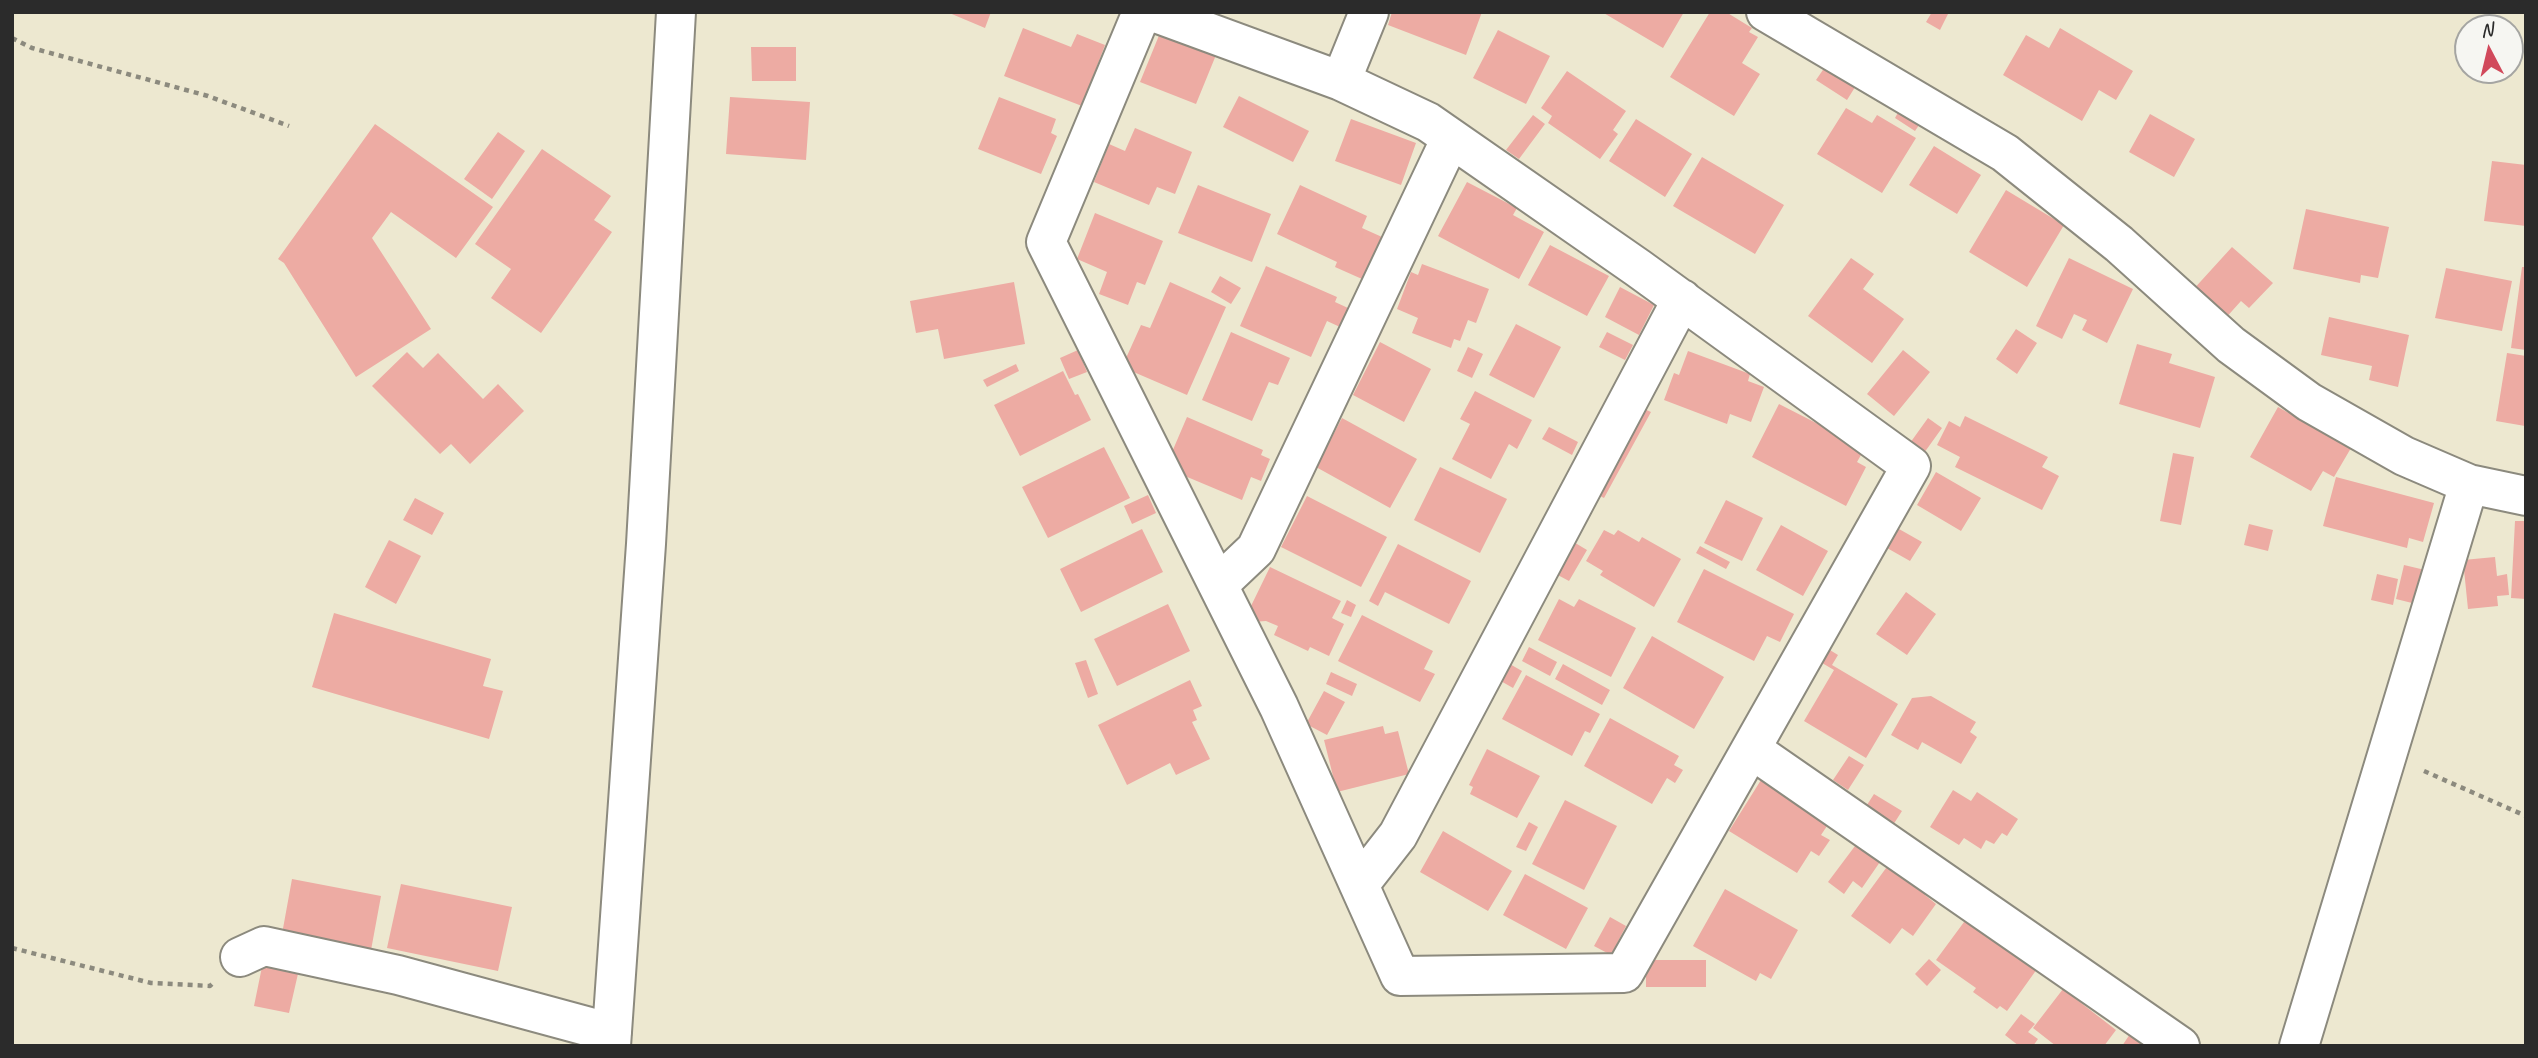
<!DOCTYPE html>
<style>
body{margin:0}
#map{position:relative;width:2538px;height:1058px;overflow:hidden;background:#ede8d0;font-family:Caveat,sans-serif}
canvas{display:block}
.frame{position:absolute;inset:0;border:14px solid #2b2b2b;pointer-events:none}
.north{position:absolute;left:2454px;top:14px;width:70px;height:70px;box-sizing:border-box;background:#f6f6f2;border:2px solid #a5a5a2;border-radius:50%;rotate:353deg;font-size:19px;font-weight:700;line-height:28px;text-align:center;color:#2b2b2b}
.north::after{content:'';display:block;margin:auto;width:24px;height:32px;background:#d1495b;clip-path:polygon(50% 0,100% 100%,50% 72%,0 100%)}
</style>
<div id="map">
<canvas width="2538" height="1058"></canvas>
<div class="frame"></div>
<div class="north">N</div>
</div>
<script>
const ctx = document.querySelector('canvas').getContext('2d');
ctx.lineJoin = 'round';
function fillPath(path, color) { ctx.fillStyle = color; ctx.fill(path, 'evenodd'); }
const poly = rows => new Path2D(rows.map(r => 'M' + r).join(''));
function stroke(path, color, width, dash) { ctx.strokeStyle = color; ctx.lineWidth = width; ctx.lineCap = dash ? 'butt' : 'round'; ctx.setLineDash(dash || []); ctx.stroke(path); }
fillPath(poly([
 [947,12,991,12,985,28],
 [1392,12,1482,12,1466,55,1388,25],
 [1602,12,1684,12,1663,48],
 [1710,12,1726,12,1752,28,1749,32,1758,37,1742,63,1760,74,1734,116,1670,77],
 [1932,12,1949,12,1940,30,1926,22],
 [1023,28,1071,47,1077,34,1105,45,1082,106,1004,76],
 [2060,28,2133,71,2116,100,2099,90,2082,121,2003,75,2026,35,2049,48],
 [1498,30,1550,56,1526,104,1473,78],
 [1160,33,1216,55,1196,104,1140,82],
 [751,47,796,47,796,81,752,81],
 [1827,64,1857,84,1847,100,1816,80],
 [1567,71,1626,111,1613,130,1618,134,1600,159,1548,123,1552,116,1541,108],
 [1239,96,1309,131,1293,162,1223,127],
 [730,97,810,102,806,160,726,154],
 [999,97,1056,119,1051,133,1057,136,1041,174,978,149],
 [1846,108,1872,123,1877,115,1916,138,1882,193,1817,154],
 [1900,109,1921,122,1915,131,1895,118],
 [2150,114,2195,139,2174,177,2129,152],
 [1533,115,1545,124,1519,159,1506,150],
 [1351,119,1416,143,1401,185,1335,161],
 [1636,119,1692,154,1665,197,1609,161],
 [375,124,493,207,456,258,391,212,372,238,431,329,356,377,284,263,278,259],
 [1135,128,1192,152,1175,194,1157,187,1149,205,1094,182,1109,144,1125,151],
 [498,132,525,151,492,199,464,179],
 [1934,146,1981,175,1957,214,1909,185],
 [542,149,611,196,594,220,612,232,541,333,491,298,511,269,475,244],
 [1702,157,1784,205,1755,254,1673,206],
 [2492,161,2526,165,2526,226,2484,221],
 [1467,182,1517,208,1513,215,1544,232,1519,279,1438,236],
 [1198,185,1271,214,1252,262,1178,233],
 [1300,185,1367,216,1362,228,1382,237,1362,279,1335,267,1337,262,1277,234],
 [2006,190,2064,225,2027,287,1969,252],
 [2306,209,2389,227,2378,278,2361,275,2360,283,2293,269],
 [1095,213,1163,241,1145,285,1137,282,1128,305,1099,294,1107,272,1077,259],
 [1550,245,1609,276,1587,316,1528,285],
 [2232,247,2273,283,2249,308,2241,301,2223,321,2191,292],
 [1851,258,1874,274,1863,289,1904,319,1872,363,1808,316],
 [2069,258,2133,289,2107,343,2082,330,2087,320,2074,314,2062,339,2036,326],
 [1422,264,1489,289,1476,323,1468,320,1460,341,1454,339,1451,348,1412,333,1418,318,1397,309,1411,272,1418,275],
 [1266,266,1337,297,1335,302,1348,308,1340,327,1327,321,1311,357,1240,326],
 [2522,267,2526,267,2526,350,2511,348],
 [2446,268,2512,281,2502,331,2435,318],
 [1220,276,1241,288,1231,304,1211,292],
 [1014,282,1025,344,944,359,938,329,916,333,910,301],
 [1170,282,1226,307,1187,395,1122,367,1141,325,1150,328],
 [1620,287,1654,305,1639,335,1605,317],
 [2329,317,2409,335,2398,387,2369,380,2372,366,2321,355],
 [1516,324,1561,347,1534,398,1489,375],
 [2016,329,2037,343,2017,374,1996,359],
 [1231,332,1290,358,1278,385,1269,382,1252,421,1202,400],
 [1607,332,1633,345,1625,360,1599,347],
 [1380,342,1431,369,1404,422,1353,395],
 [2137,344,2172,354,2169,363,2215,377,2200,428,2119,404],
 [1468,347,1483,354,1472,378,1457,371],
 [1078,350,1087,372,1069,379,1060,358],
 [1903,350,1930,372,1894,416,1867,394],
 [1688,351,1750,374,1748,381,1764,387,1751,422,1730,414,1727,424,1664,400,1674,373,1679,375],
 [407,352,423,368,438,353,483,399,498,384,524,411,470,464,451,444,440,454,372,386],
 [2507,353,2526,356,2525,426,2496,421],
 [1016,364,1019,371,987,387,983,380],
 [1063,371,1075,395,1078,394,1091,420,1020,456,994,405],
 [1475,391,1532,420,1517,449,1509,444,1491,479,1452,459,1470,424,1460,419],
 [1779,404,1865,448,1857,462,1866,467,1846,506,1752,457],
 [2278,407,2351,448,2334,477,2323,471,2311,491,2250,457],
 [1642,408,1651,412,1604,498,1596,494],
 [1965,416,2048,457,2042,467,2059,476,2042,510,1955,467,1960,457,1937,445,1949,421,1960,427],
 [1187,417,1263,450,1261,455,1270,459,1261,481,1251,477,1242,500,1173,471,1169,459],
 [1342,418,1417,459,1390,508,1316,467],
 [1928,418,1942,428,1924,453,1910,443],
 [1549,427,1578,442,1572,455,1542,439],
 [1104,447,1130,498,1048,538,1022,487],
 [2173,453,2194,457,2181,525,2160,521],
 [1440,467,1507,499,1480,553,1414,520],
 [1936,472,1981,498,1961,531,1917,505],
 [2336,477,2434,503,2423,542,2409,538,2407,548,2323,526],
 [1148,495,1156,513,1132,524,1124,506],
 [1307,496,1387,537,1361,587,1281,547],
 [415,498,444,513,432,535,403,520],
 [1726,500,1763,518,1742,561,1704,543],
 [2515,521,2526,521,2526,599,2511,598],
 [2249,524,2273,530,2268,551,2244,545],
 [1781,525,1828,551,1803,596,1756,570],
 [1142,529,1163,572,1081,612,1060,569],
 [1899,529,1922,542,1910,561,1887,548],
 [1604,530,1614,535,1618,530,1639,542,1642,537,1681,559,1654,607,1600,575,1603,571,1586,561],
 [389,540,421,556,396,604,365,587],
 [1572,541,1587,550,1569,581,1554,573],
 [1398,544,1471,581,1449,624,1385,592,1378,606,1369,601],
 [1700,546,1730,562,1726,569,1696,553],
 [2495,557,2497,576,2507,574,2509,595,2497,596,2498,606,2468,609,2463,560],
 [2404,565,2425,570,2416,604,2396,599],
 [1270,567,1341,601,1332,618,1344,624,1329,656,1310,647,1308,651,1274,635,1278,626,1266,621,1252,622,1251,606],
 [1704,569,1794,614,1780,642,1767,636,1754,661,1677,622],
 [2377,574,2398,579,2393,605,2371,600],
 [1906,592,1936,614,1907,655,1876,634],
 [1559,599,1574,607,1579,599,1636,628,1611,677,1538,640],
 [1347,600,1356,605,1351,617,1341,613],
 [1168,604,1190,651,1117,686,1094,639],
 [334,613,491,659,483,686,503,691,489,739,312,687],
 [1362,615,1433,651,1424,669,1435,674,1420,702,1338,661],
 [1652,636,1724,677,1694,729,1623,688],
 [1529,647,1557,662,1550,676,1522,661],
 [1825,647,1838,655,1832,665,1898,704,1866,758,1804,721,1834,670,1817,660],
 [1086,660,1098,694,1088,698,1075,663],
 [1508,663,1522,671,1513,688,1499,680],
 [1563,664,1610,690,1602,705,1555,679],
 [1331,672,1357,684,1352,696,1326,684],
 [1526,675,1600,714,1590,733,1585,731,1572,756,1502,719],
 [1190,680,1202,706,1193,710,1197,720,1192,722,1210,759,1176,775,1170,763,1127,785,1098,725],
 [1324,691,1345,702,1327,735,1306,724],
 [1931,696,1976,722,1970,732,1977,737,1961,764,1922,742,1918,750,1891,735,1912,698],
 [1610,718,1679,756,1674,765,1683,770,1675,783,1667,778,1652,804,1584,766],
 [1383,726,1385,734,1398,731,1409,774,1337,792,1324,740],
 [1487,749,1540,776,1517,818,1470,794,1473,787,1469,785],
 [1849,756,1864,765,1848,790,1833,780],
 [1761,780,1829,823,1821,835,1830,840,1819,856,1811,851,1797,873,1729,831],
 [1953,790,1971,801,1977,792,2018,819,2007,836,2002,833,1994,844,1986,840,1981,849,1964,838,1959,845,1930,827],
 [1874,794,1902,811,1893,825,1865,808],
 [1565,800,1617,826,1584,890,1532,864],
 [1529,822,1538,827,1526,851,1516,847],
 [1443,831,1512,871,1488,911,1420,872],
 [1858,842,1882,859,1862,888,1853,881,1844,894,1828,882],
 [1889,864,1927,892,1925,895,1936,904,1913,936,1902,928,1890,944,1851,916],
 [1525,874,1588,908,1566,949,1503,915],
 [292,879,381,896,369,961,280,945],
 [401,884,512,907,498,971,387,948],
 [1725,889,1798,930,1771,979,1760,973,1756,981,1693,946],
 [1610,917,1626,926,1611,955,1594,946],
 [1967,918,2037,969,2007,1011,2000,1006,1997,1009,1973,992,1976,988,1936,960],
 [264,957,300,965,289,1013,254,1006],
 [1929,959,1941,970,1927,986,1915,974],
 [1646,960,1706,960,1706,987,1646,987],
 [2063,989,2116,1030,2104,1046,2056,1046,2033,1028],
 [2021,1014,2035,1024,2028,1032,2038,1039,2033,1046,2019,1046,2005,1035],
 [2130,1034,2147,1046,2122,1046]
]), '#edaba3');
const minor = poly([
 [1142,12,1046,242,1279,707,1400,976,1624,973,1911,466,1638,268,1428,122,1341,81,1153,12],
 [1766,12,2005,153,2119,244,2231,345,2309,402,2404,456,2469,484,2526,496],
 [1341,81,1369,12],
 [1218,585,1256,549,1451,138],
 [1751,749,2180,1046],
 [1359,885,1398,835,1682,299],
 [240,957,264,946,398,975,612,1033],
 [611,1046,646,544,676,12],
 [2299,1046,2469,484]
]);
stroke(minor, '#8c8a7e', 42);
stroke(poly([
 [12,38,32,48,208,96,289,126],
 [2424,771,2526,816],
 [12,948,151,983,210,986,212,984]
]), '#8c8a7e', 4.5, [5, 5]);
stroke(minor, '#fff', 38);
</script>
